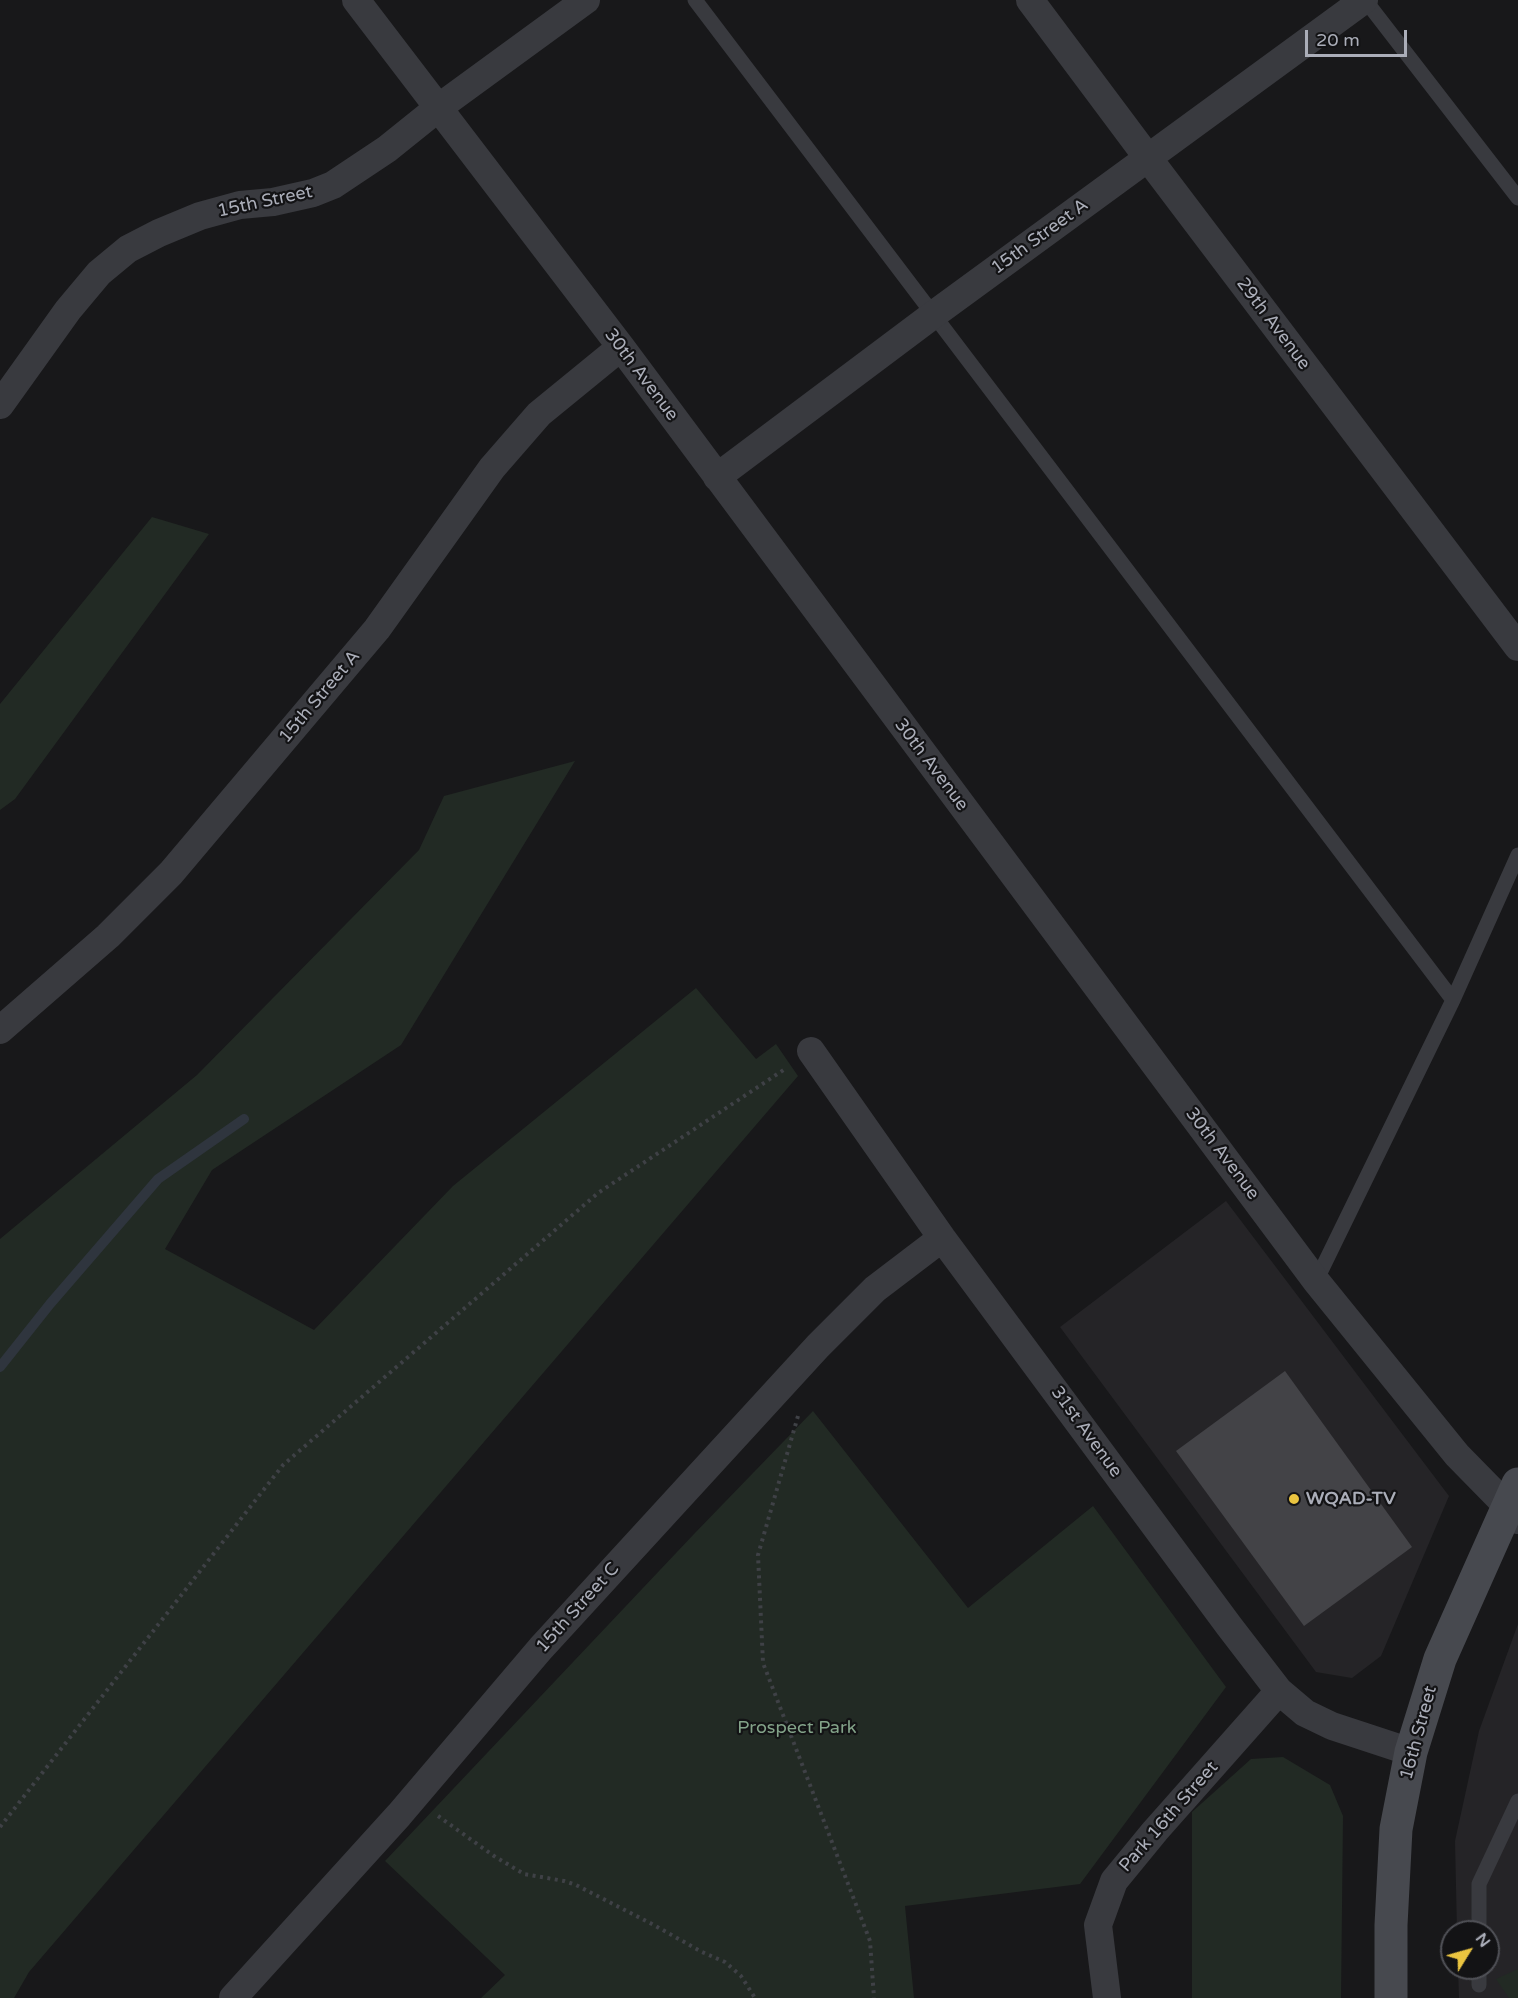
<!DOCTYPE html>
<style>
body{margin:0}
#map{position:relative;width:1518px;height:1998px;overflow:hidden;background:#18181a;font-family:"Varela Round",sans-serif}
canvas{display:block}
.north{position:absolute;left:1440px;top:1920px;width:60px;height:60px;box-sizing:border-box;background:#131315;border:2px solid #505157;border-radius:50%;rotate:53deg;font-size:16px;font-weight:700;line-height:24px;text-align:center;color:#abaeb9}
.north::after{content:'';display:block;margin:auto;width:21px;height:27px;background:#eac440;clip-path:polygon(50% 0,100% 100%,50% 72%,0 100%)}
.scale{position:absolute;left:1305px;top:30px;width:102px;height:27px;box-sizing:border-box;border:3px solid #abaeb9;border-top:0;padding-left:8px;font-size:18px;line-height:21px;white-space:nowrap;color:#abaeb9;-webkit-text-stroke:4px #131315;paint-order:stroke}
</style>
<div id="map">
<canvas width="1518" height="1998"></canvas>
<div class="north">N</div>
<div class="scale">20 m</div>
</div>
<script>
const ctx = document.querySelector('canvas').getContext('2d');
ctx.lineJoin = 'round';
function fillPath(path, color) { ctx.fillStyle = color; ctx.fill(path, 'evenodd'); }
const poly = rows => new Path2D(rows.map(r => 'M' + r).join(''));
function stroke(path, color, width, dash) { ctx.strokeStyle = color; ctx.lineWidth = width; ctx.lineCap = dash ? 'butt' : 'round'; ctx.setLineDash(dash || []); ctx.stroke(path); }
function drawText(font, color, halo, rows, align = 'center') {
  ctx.font = font + ' "Varela Round",sans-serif'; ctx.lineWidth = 4.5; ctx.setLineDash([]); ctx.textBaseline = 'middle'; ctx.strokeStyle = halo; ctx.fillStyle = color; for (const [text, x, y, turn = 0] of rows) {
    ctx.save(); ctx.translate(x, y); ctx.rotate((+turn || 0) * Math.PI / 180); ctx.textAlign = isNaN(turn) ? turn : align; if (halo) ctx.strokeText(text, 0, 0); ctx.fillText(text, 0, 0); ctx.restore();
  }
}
fillPath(poly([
 [1226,1201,1449,1496,1381,1656,1352,1678,1316,1672,1060,1327],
 [1518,1624,1518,1998,1459,1998,1458,1968,1488,1968,1488,1932,1457,1932,1455,1841,1479,1731]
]), '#252427');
fillPath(poly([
 [152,517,209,534,15,799,0,810,0,704],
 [575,761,401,1045,212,1170,165,1249,314,1330,453,1186,696,988,756,1059,776,1044,798,1076,29,1972,14,1998,0,1998,0,1239,197,1075,419,850,444,796],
 [813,1411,968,1608,1093,1506,1226,1687,1080,1884,905,1906,914,1998,481,1998,505,1975,385,1861,694,1534],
 [1283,1757,1330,1785,1343,1816,1341,1998,1192,1998,1192,1812,1251,1759],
 [1518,1969,1518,1998,1509,1998,1496,1979]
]), '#222a24');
stroke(poly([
 [0,1367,50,1304,158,1179,244,1119]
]), '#2f353e', 10);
fillPath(poly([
 [1285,1371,1412,1547,1304,1626,1176,1451]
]), '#434347');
stroke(poly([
 [798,1416,758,1555,763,1663,870,1941,874,1998],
 [438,1816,494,1856,524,1874,564,1881,576,1885,652,1924,702,1952,725,1962,741,1976,755,1998],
 [0,1827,283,1465,598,1193,785,1069]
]), '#3f4146', 4, [3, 4.5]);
stroke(poly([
 [695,0,1453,1000],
 [1365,0,1518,198],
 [1316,1281,1453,1000,1518,855],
 [1479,1932,1479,1884,1518,1801],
 [1479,1985,1479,1968]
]), '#393a3f', 15);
stroke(poly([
 [356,0,621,347,1316,1281,1457,1455,1507,1506,1518,1520],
 [1030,0,1148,158,1518,647],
 [0,405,68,310,99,273,128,249,159,233,200,216,240,205,273,202,313,193,333,185,387,149,438,108,586,0],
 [717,477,933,315,1364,0],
 [0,1030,108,936,171,873,377,629,492,468,539,414,621,347],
 [811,1051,942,1238,1229,1626,1279,1691,1305,1713,1332,1726,1411,1752],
 [233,1998,399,1815,541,1648,818,1346,875,1289,942,1238],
 [1107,1998,1098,1925,1114,1881,1155,1831,1279,1691]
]), '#393a3f', 28);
stroke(poly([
 [1391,1998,1391,1925,1396,1829,1411,1752,1440,1659,1518,1484]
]), '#47494f', 33);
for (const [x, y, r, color] of [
 [1294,1499,6,"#eac440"]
]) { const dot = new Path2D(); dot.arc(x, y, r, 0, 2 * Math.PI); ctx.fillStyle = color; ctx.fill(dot); stroke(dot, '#131315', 2); }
drawText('18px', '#abaeb9', '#131315', [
 ["15th Street",265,202,-12],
 ["15th Street A",1040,237,-36],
 ["29th Avenue",1273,324,53],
 ["30th Avenue",641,375,53],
 ["15th Street A",320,697,-50],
 ["30th Avenue",931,765,53],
 ["30th Avenue",1222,1154,53],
 ["31st Avenue",1086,1432,54],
 ["15th Street C",578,1608,-48],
 ["16th Street",1419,1733,-75],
 ["Park 16th Street",1169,1817,-49]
]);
drawText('bold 18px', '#abaeb9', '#131315', [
 ["WQAD-TV",1306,1499]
], 'left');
drawText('18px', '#83a389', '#131315', [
 ["Prospect Park",797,1728]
]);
</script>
